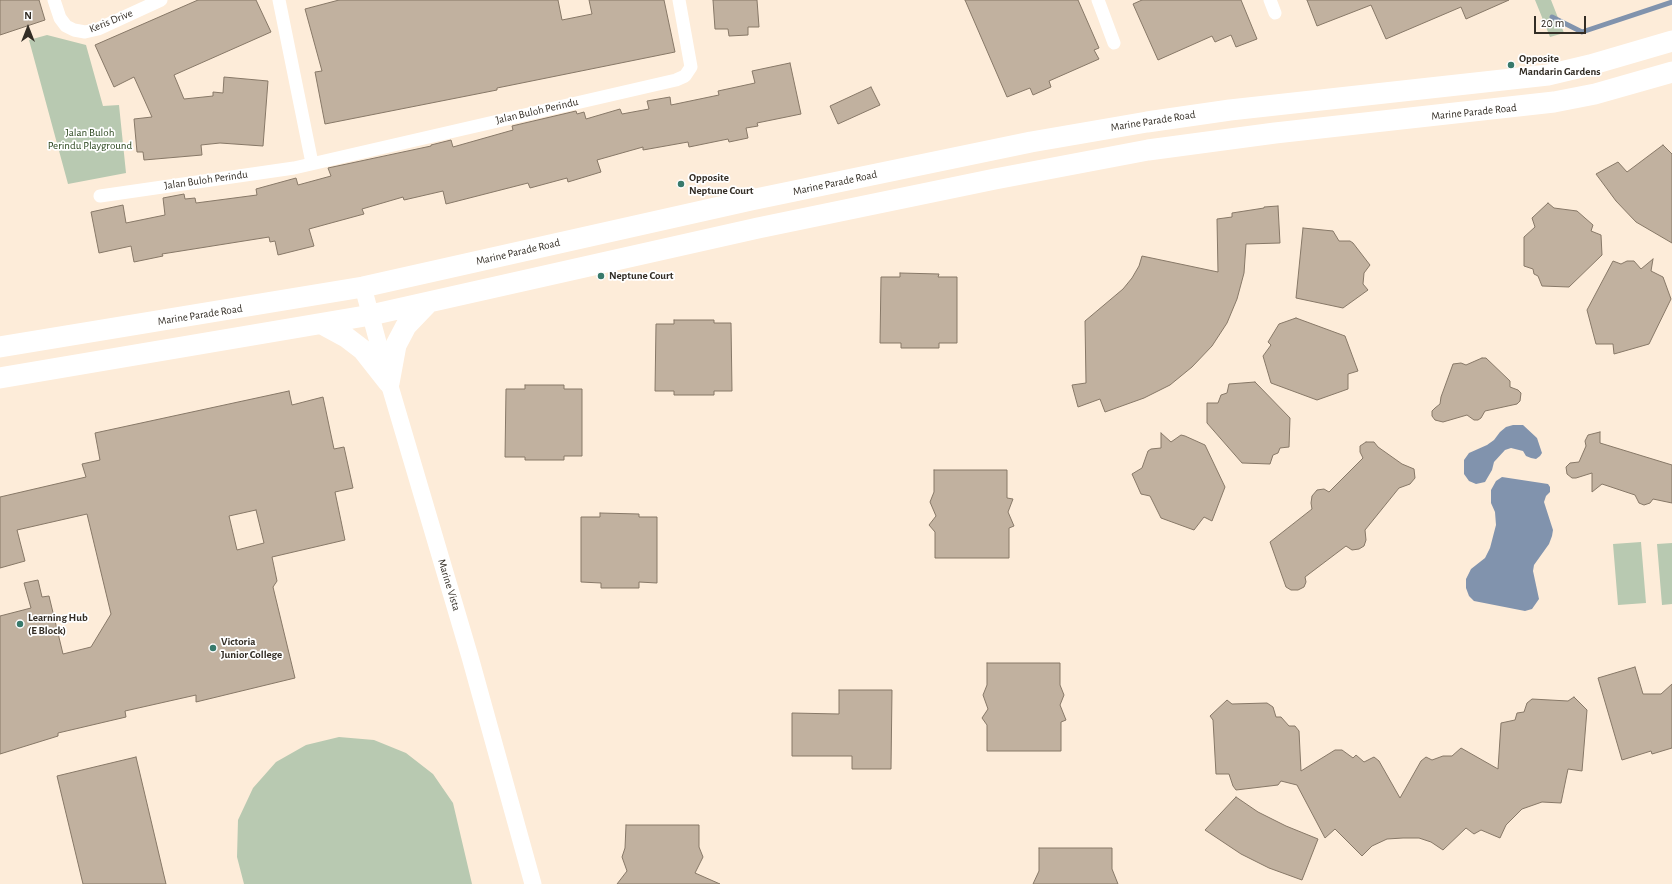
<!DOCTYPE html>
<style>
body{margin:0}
#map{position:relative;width:1672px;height:884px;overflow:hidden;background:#fdecd9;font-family:"Alegreya Sans",sans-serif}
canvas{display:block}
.north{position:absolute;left:8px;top:8px;width:40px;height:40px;-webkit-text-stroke:3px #fff;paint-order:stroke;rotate:0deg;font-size:11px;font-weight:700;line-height:16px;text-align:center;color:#332d25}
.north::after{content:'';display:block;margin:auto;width:14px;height:18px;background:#332d25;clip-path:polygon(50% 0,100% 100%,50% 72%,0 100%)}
.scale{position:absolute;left:1534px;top:16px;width:52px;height:18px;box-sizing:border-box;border:2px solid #332d25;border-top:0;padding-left:5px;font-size:12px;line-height:14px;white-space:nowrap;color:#332d25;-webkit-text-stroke:3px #fff;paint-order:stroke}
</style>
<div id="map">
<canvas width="1672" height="884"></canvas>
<div class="north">N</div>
<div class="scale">20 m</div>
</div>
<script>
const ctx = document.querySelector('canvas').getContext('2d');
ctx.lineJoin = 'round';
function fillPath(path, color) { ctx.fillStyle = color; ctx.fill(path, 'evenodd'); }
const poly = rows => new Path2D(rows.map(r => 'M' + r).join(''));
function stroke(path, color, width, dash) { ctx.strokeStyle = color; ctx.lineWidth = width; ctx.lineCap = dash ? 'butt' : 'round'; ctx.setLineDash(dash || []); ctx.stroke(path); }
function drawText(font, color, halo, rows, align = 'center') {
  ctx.font = font + ' "Alegreya Sans",sans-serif'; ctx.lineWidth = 3.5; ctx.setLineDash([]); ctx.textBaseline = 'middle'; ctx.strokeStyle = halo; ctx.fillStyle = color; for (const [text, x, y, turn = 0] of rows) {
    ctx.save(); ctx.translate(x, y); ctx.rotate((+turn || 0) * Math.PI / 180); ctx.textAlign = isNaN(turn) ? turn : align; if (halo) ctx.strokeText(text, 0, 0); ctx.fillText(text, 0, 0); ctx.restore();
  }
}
fillPath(poly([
 [1535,0,1551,0,1564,33,1550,37],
 [47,35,86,45,103,106,119,105,126,173,68,184,29,40],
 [1641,542,1646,603,1618,605,1613,544],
 [1672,543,1672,604,1662,605,1657,544],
 [339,737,374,740,406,753,433,774,453,803,472,884,244,884,237,857,238,820,253,788,276,762,306,745]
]), '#b8c9b1');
fillPath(poly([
 [1513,425,1523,425,1537,438,1542,453,1540,456,1536,459,1531,458,1526,456,1523,451,1511,448,1505,450,1494,462,1492,470,1485,482,1476,484,1469,481,1464,474,1464,460,1469,453,1487,445,1494,440,1500,432,1506,427],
 [1502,477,1548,484,1550,487,1550,492,1546,496,1544,502,1553,530,1552,536,1549,544,1534,565,1533,571,1539,599,1532,609,1525,611,1474,601,1469,596,1466,588,1466,579,1471,569,1485,558,1490,548,1496,525,1495,512,1491,503,1491,490,1496,481]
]), '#8193ad');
stroke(poly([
 [1552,17,1582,32,1672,2]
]), '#8193ad', 5);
const building = poly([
 [0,0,39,0,45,20,0,35,0,0],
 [198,0,256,0,271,32,174,75,184,99,213,96,213,92,223,93,224,77,268,81,263,146,220,143,201,145,202,155,144,160,143,152,137,152,134,119,152,117,134,77,114,87,95,45,198,0],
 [339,0,558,0,562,20,592,14,589,0,664,0,675,52,497,88,497,90,325,124,315,72,322,71,305,9,339,0],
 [713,0,757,0,759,27,748,27,748,35,729,36,728,29,715,29,713,0],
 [965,0,1078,0,1099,48,1094,50,1099,59,1049,81,1051,87,1033,95,1030,88,1007,97,965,0],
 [1142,0,1241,0,1257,39,1236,47,1231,35,1215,42,1212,36,1158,60,1133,4,1142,0],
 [1307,0,1509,0,1466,19,1461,7,1386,39,1371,5,1317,26,1307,0],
 [790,63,801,114,757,123,758,126,746,128,748,138,729,142,728,139,689,147,688,142,643,150,643,147,597,160,601,172,568,182,567,178,530,188,528,183,446,204,443,191,404,200,403,197,362,209,364,214,309,229,314,246,278,255,275,241,270,242,269,237,162,254,163,256,134,262,131,246,99,253,91,212,123,205,126,223,165,215,163,198,184,194,185,199,195,198,196,203,257,195,256,189,296,178,298,185,331,176,328,168,431,146,431,145,451,140,453,147,513,130,512,126,576,111,577,114,584,112,586,119,620,109,622,114,649,109,647,101,670,97,671,105,719,95,718,91,755,83,752,71,790,63],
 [871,87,880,105,838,124,830,106,871,87],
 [1663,145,1672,154,1672,243,1636,222,1616,201,1596,174,1618,162,1627,172,1663,145],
 [1548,203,1554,208,1577,211,1593,225,1591,231,1601,235,1602,255,1569,287,1542,286,1538,276,1534,274,1533,269,1524,266,1524,237,1535,227,1532,218,1548,203],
 [1278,206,1280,243,1246,244,1244,273,1237,299,1227,323,1212,346,1192,367,1170,385,1144,398,1105,412,1100,399,1078,407,1072,385,1086,383,1085,321,1123,289,1132,278,1139,266,1142,256,1218,272,1217,219,1232,217,1232,213,1264,208,1264,207,1278,206],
 [1303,228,1333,231,1339,241,1350,241,1353,243,1370,265,1364,273,1363,284,1368,290,1343,308,1296,298,1303,228],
 [1653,259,1651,271,1663,277,1671,299,1649,344,1614,354,1613,344,1596,344,1587,310,1613,261,1621,264,1627,261,1634,261,1641,269,1653,259],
 [900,273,939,274,938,277,957,277,957,343,939,343,939,348,901,348,901,343,880,343,881,277,900,277,900,273],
 [1296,318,1345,336,1358,371,1348,374,1348,389,1317,400,1271,383,1263,356,1271,345,1268,342,1279,324,1296,318],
 [674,320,714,320,714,323,731,323,732,391,714,391,714,395,674,395,674,391,655,391,656,324,674,324,674,320],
 [1482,358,1486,358,1510,381,1510,387,1518,390,1521,393,1520,401,1517,404,1485,411,1481,418,1478,420,1474,420,1467,415,1443,422,1435,420,1432,416,1432,411,1435,408,1440,404,1441,397,1453,364,1461,363,1466,365,1482,358],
 [1255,382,1290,418,1289,447,1280,448,1278,453,1273,455,1270,464,1242,463,1207,423,1207,403,1218,403,1221,395,1227,393,1229,384,1255,382],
 [525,385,564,385,564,389,582,389,582,456,564,456,564,460,525,460,525,457,505,457,506,389,525,389,525,385],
 [289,391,292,405,323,397,334,449,344,447,353,488,335,492,345,540,272,557,277,581,273,587,295,678,196,702,196,695,125,711,126,717,58,733,58,736,0,754,0,616,31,608,24,583,38,580,42,597,49,596,63,654,91,647,111,614,87,514,17,530,25,561,0,568,0,497,86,477,82,464,100,460,95,433,289,391],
 [256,510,264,543,237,550,229,516,256,510],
 [1600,432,1600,443,1672,465,1672,503,1653,499,1650,503,1644,505,1639,503,1635,495,1602,484,1592,492,1592,473,1576,478,1572,478,1567,474,1566,467,1570,463,1579,462,1586,446,1585,441,1588,435,1600,432],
 [1161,433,1171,442,1181,435,1185,436,1205,445,1225,487,1212,521,1204,517,1194,530,1161,518,1150,496,1141,494,1132,474,1142,468,1148,451,1151,449,1161,448,1161,433],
 [1366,442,1374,442,1378,447,1402,464,1414,469,1415,478,1410,484,1399,488,1365,530,1366,540,1364,546,1359,549,1352,550,1346,546,1305,577,1306,582,1304,587,1298,590,1291,590,1286,587,1270,542,1312,509,1311,503,1312,496,1317,490,1324,489,1329,492,1363,458,1360,452,1360,446,1366,442],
 [934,470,1007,470,1007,498,1013,499,1008,512,1014,526,1009,528,1009,558,935,558,935,532,929,525,936,516,930,502,934,492,934,470],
 [600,513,639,514,639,517,657,517,657,583,639,582,639,588,601,588,601,583,581,582,581,517,600,517,600,513],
 [987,663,1060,663,1060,685,1064,695,1060,705,1066,720,1061,722,1061,751,987,751,987,725,982,718,988,709,983,695,987,685,987,663],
 [1635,667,1643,694,1661,694,1672,684,1672,748,1652,754,1651,751,1622,760,1598,678,1635,667],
 [839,690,892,690,891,769,852,769,852,756,792,756,792,713,839,714,839,690],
 [1574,697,1587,710,1582,771,1568,769,1561,803,1542,802,1522,809,1506,825,1500,838,1481,830,1474,834,1466,828,1443,850,1431,842,1419,838,1403,838,1387,839,1372,846,1362,856,1335,829,1325,838,1297,785,1281,781,1278,785,1236,790,1233,786,1229,774,1216,774,1213,720,1210,716,1227,700,1232,704,1267,703,1273,707,1276,717,1281,717,1289,726,1295,726,1299,731,1301,771,1335,750,1342,750,1353,758,1356,755,1364,762,1374,757,1379,761,1400,798,1421,761,1426,757,1432,760,1443,756,1452,756,1461,748,1498,769,1501,723,1515,720,1517,713,1524,712,1527,703,1532,699,1568,701,1574,697],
 [136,757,166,884,83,884,57,776,136,757],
 [1236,797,1258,812,1286,826,1318,839,1302,880,1269,868,1241,854,1205,830,1236,797],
 [626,825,699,825,699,847,703,857,695,873,720,884,617,884,627,871,622,857,625,848,626,825],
 [1039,848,1112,848,1112,869,1118,884,1033,884,1039,871,1039,848]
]);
fillPath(building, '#c1b19f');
stroke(building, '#877867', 1);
stroke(poly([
 [54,0,60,18,66,26,74,30,85,32,98,29,161,0],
 [279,0,312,163],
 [1098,0,1114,43],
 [1270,0,1275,13],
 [100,196,294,168,676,80,685,76,691,67,679,0]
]), '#fff', 13);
stroke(poly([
 [363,287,389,383,470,657,533,884]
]), '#fff', 17);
stroke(poly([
 [322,324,346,337,363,350,389,383],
 [0,347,363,287,751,200,1031,142,1147,122,1230,110,1548,75,1590,65,1672,41],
 [0,378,371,315,758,228,995,179,1148,150,1275,133,1554,102,1595,94,1672,72],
 [389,383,396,345,406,326,429,302]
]), '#fff', 21);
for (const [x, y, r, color] of [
 [1511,65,4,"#387a6c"],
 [681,184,4,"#387a6c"],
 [601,276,4,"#387a6c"],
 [20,624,4,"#387a6c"],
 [213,648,4,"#387a6c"]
]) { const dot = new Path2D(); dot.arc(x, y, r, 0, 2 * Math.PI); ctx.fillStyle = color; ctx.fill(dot); stroke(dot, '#fff', 1.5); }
drawText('11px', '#332d25', '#fff', [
 ["Keris Drive",111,21,-22],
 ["Jalan Buloh Perindu",537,111,-13],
 ["Marine Parade Road",1474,112,-6],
 ["Marine Parade Road",1153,121,-9],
 ["Jalan Buloh Perindu",206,180,-8],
 ["Marine Parade Road",835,183,-12],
 ["Marine Parade Road",518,252,-13],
 ["Marine Parade Road",200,315,-9],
 ["Marine Vista",449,585,73]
]);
drawText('bold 11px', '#332d25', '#fff', [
 ["Opposite",1519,59],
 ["Mandarin Gardens",1519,72],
 ["Opposite",689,178],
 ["Neptune Court",689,191],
 ["Neptune Court",609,276],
 ["Learning Hub",28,618],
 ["(E Block)",28,631],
 ["Victoria",221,642],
 ["Junior College",221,655]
], 'left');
drawText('11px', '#28441b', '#fff', [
 ["Jalan Buloh",90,133],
 ["Perindu Playground",90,146]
]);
</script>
